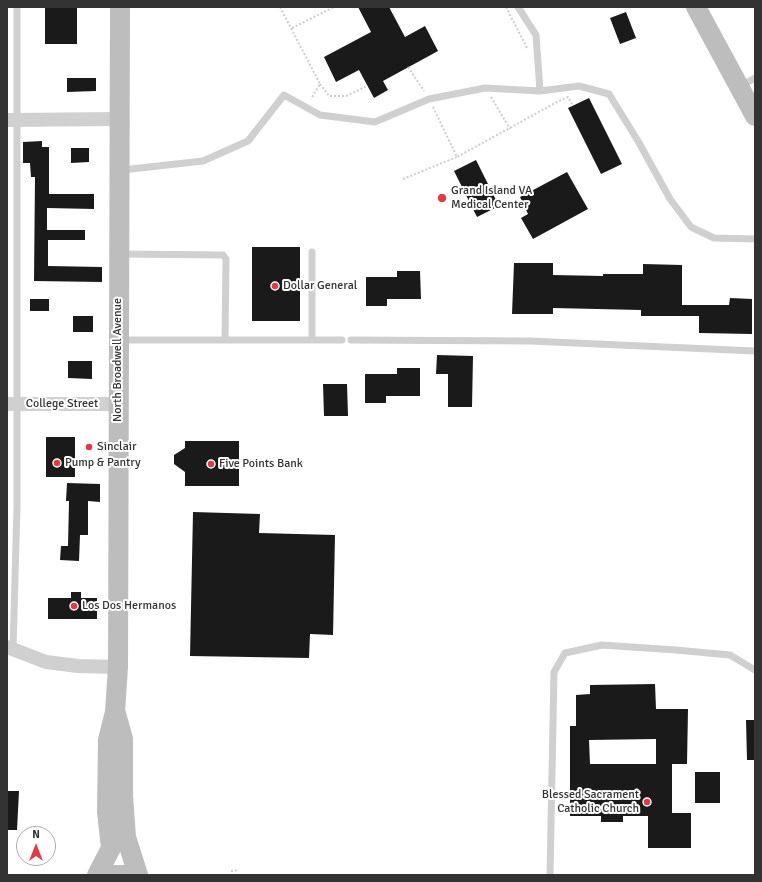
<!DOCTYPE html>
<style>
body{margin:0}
#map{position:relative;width:762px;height:882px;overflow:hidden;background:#fff;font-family:Signika,sans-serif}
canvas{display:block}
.frame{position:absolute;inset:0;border:8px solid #333;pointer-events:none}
.north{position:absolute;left:16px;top:826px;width:40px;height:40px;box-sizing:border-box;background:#fff;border:1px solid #adadad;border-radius:50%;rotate:0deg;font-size:11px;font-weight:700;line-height:16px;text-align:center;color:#333}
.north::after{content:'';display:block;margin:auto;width:14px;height:18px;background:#e63946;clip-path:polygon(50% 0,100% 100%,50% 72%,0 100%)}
</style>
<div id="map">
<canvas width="762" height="882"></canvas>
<div class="frame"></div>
<div class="north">N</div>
</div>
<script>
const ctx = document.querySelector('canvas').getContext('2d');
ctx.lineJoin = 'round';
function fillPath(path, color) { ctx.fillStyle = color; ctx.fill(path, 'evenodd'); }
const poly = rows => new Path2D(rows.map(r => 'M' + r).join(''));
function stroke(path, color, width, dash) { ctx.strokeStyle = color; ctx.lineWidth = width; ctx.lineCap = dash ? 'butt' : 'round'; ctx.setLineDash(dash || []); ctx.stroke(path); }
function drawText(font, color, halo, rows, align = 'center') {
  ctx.font = font + ' Signika,sans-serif'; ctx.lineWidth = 4; ctx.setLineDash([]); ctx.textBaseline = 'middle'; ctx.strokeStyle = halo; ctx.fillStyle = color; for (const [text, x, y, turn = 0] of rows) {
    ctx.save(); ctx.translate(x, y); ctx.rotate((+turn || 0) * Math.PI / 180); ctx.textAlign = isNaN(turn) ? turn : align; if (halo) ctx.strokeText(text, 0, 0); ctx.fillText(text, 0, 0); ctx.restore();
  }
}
fillPath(poly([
 [45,7,77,7,77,44,45,44],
 [358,7,389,7,405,37,425,26,438,51,383,81,388,90,374,98,359,70,336,82,324,57,371,32],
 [626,12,636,38,620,44,610,18],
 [67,78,96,78,96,91,67,92],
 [589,98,622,164,601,174,568,108],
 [42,141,42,147,49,147,49,194,94,194,94,209,47,208,47,230,85,230,85,240,48,240,48,266,102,267,102,282,34,281,35,177,31,177,30,163,23,163,23,142],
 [71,148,89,148,89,162,71,163],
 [476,160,499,206,477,217,454,171],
 [567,172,588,209,533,239,521,218,528,214,520,197],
 [252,247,300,247,300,321,252,321],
 [514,263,553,263,553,275,603,276,603,274,643,274,643,264,682,265,682,305,729,305,730,298,752,299,752,334,699,333,699,316,641,316,641,310,553,308,553,314,512,314],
 [397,271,420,271,421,299,387,299,387,306,366,306,366,277,397,277],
 [30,299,49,299,49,311,30,311],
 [73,316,93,316,93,332,73,332],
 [437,355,473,356,472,407,448,407,448,374,436,374],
 [68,361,92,361,92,379,68,378],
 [397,368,420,368,420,396,386,396,386,403,365,403,365,374,397,374],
 [323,384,347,384,348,416,324,416],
 [46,437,75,437,75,477,46,477],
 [185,441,239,441,239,486,185,486,185,472,174,464,174,455,185,448],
 [67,483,100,484,100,502,88,501,88,535,80,535,79,561,60,560,61,546,68,546,69,501,66,501],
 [193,512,260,514,259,533,335,535,333,635,310,634,309,658,190,656],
 [71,592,81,592,81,598,97,598,97,619,48,619,48,598,71,598],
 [655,684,656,709,688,709,687,764,672,764,672,813,691,813,691,848,648,848,648,816,623,816,623,822,601,822,601,816,570,816,570,726,576,726,576,695,590,694,590,685],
 [656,739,656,764,590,764,589,740],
 [746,720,755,720,755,760,747,760],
 [695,772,720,772,720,803,695,803],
 [7,791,19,791,17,830,7,830]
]), '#1a1a1a');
stroke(poly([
 [280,7,320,84,311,99],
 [506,7,527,48],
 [292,28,334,7],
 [408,67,424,91],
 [320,84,329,96,346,96,367,86],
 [491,97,510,129],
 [433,107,457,157,557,102,568,97,573,106],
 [403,179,457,157],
 [231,871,239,870]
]), '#cdcdcd', 2, [2, 2]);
stroke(poly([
 [518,7,536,35,540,91],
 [741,86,755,78],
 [122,170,203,161,248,141,284,95,320,115,375,122,429,99,485,88,540,91,579,86,609,94,638,141,670,199,691,227,714,238,755,239],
 [312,252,312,340],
 [121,254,223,255,226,259,225,340],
 [120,340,342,340],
 [351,340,530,341,755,351],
 [13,650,17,506,17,7],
 [550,875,554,672,565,653,602,645,676,650,730,655,755,670]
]), '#d0d0d0', 7);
stroke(poly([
 [7,120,120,119],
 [7,404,118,404],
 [7,647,46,662,78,666,118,667]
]), '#d0d0d0', 14);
stroke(poly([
 [696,7,755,116],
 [116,714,123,739,123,796,126,837,138,875],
 [97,875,111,848,107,812,108,740,115,712,118,667,120,7],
 [100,875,125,875]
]), '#bdbdbd', 20);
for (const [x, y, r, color] of [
 [442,198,5,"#e63946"],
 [275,286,4,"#e63946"],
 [89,447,4,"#e63946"],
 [57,463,4,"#e63946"],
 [211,464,4,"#e63946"],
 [74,606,4,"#e63946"],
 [647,802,4,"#e63946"]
]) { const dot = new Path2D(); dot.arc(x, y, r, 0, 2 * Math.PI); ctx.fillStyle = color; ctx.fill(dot); stroke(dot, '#fff', 1.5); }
drawText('12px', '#333', '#fff', [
 ["Grand Island VA",451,191],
 ["Medical Center",451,205],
 ["Dollar General",283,286],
 ["Sinclair",97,447],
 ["Pump & Pantry",65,463],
 ["Five Points Bank",219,464],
 ["Los Dos Hermanos",82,606],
 ["Blessed Sacrament",639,795,"right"],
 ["Catholic Church",639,809,"right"]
], 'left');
drawText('12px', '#333', '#fff', [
 ["North Broadwell Avenue",118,360,-90],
 ["College Street",62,404]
]);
</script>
